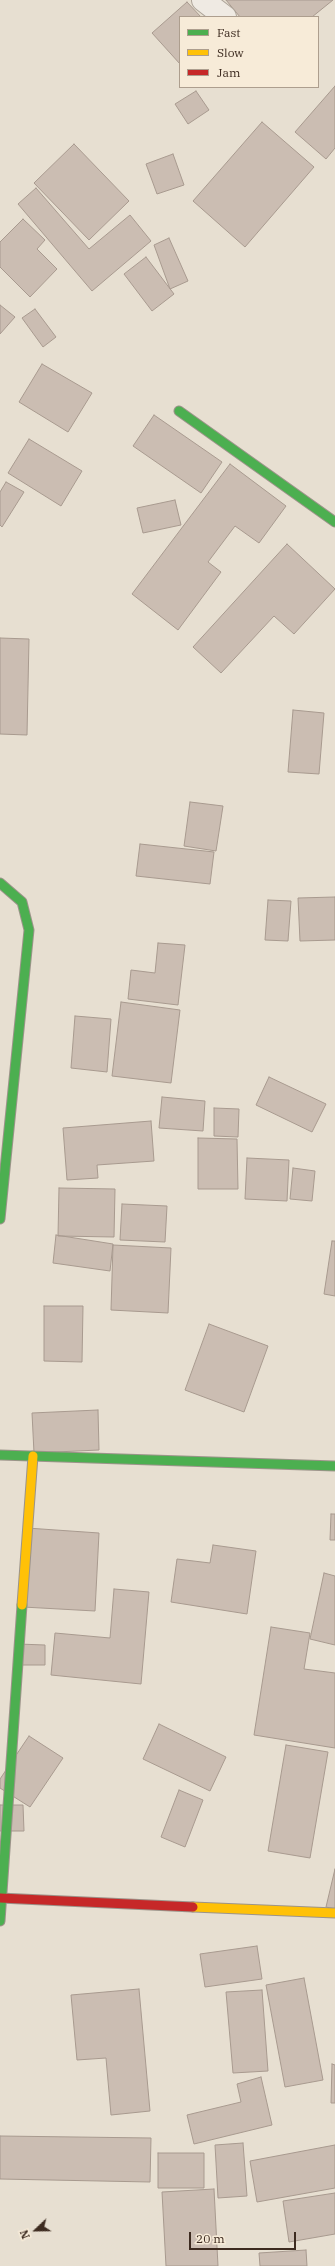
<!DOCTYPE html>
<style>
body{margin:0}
#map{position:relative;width:335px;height:2266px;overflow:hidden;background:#e7dfd1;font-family:"IBM Plex Serif",serif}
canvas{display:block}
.legend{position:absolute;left:179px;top:16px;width:140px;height:72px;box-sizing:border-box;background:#f7ebd8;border:1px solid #ad9e8e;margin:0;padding:5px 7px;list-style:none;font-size:12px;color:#3d2b20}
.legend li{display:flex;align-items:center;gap:8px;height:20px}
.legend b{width:20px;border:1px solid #ad9e8e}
.north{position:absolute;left:16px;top:2210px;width:40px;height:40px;-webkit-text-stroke:3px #f7ebd8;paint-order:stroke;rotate:248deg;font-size:11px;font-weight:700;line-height:16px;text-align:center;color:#3d2b20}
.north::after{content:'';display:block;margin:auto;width:14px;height:18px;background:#3d2b20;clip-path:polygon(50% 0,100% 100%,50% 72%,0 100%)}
.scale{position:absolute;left:189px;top:2232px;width:107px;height:18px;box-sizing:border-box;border:2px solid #3d2b20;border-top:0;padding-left:5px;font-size:12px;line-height:14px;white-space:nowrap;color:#3d2b20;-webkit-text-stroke:3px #f7ebd8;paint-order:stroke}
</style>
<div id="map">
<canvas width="335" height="2266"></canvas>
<ul class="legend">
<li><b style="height:5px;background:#4caf50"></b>Fast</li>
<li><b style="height:5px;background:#ffc107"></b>Slow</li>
<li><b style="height:5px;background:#c62828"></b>Jam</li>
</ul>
<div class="north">N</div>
<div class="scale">20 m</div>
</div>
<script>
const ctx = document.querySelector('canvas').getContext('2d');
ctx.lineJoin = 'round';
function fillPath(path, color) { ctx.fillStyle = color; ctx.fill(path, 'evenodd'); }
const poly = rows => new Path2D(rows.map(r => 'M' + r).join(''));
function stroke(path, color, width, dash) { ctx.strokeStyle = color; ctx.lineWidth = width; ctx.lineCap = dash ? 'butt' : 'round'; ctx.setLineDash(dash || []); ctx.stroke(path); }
const building = poly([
 [226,0,333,0,312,17,240,17,226,0],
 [187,2,201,17,180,17,180,64,152,33,187,2],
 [335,86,335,148,326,159,295,132,335,86],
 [196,91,209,110,188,124,175,104,196,91],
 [262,122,314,167,245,247,193,201,262,122],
 [74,144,129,201,89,240,34,183,74,144],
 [173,154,184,185,157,194,146,164,173,154],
 [36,188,89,249,130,215,151,241,92,291,18,204,36,188],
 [23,219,45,240,37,249,57,269,30,297,0,267,0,242,23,219],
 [169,238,188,281,170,289,154,245,169,238],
 [146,257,174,294,152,311,124,274,146,257],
 [0,305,15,317,0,334,0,305],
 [35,309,56,337,43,347,22,318,35,309],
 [42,364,92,393,68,432,19,402,42,364],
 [154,415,222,462,201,493,133,446,154,415],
 [29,439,82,471,61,506,8,473,29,439],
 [230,464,286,506,259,543,235,526,208,562,221,572,178,630,132,594,230,464],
 [6,482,24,492,2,527,0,525,0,492,6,482],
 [175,500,181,525,143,533,137,508,175,500],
 [287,544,335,589,294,634,274,616,221,673,193,647,287,544],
 [0,638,29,639,27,735,0,734,0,638],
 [293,710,324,713,319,774,288,772,293,710],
 [190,802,223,806,216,851,184,846,190,802],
 [140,844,214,852,210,884,136,876,140,844],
 [335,897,335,940,300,941,298,898,335,897],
 [268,900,291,901,288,941,265,940,268,900],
 [158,943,185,945,178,1005,128,999,131,970,155,973,158,943],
 [121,1002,180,1010,171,1083,112,1076,121,1002],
 [75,1016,111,1019,107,1072,71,1068,75,1016],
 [269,1077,326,1104,312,1132,256,1105,269,1077],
 [162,1097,205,1101,203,1131,159,1128,162,1097],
 [214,1108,239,1109,238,1137,214,1136,214,1108],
 [151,1121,154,1161,97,1165,98,1178,67,1180,63,1128,151,1121],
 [198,1138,237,1139,238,1189,198,1189,198,1138],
 [247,1158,289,1160,287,1201,245,1199,247,1158],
 [293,1168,315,1171,312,1201,290,1199,293,1168],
 [59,1188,115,1189,114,1237,58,1236,59,1188],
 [122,1204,167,1206,165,1242,120,1240,122,1204],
 [56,1235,113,1244,110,1271,53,1263,56,1235],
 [332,1241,335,1241,335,1296,324,1294,332,1241],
 [113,1245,171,1248,168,1313,111,1310,113,1245],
 [44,1306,83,1306,82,1362,44,1361,44,1306],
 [209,1324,268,1346,244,1412,185,1390,209,1324],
 [98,1410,99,1450,34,1453,32,1413,98,1410],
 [331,1514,335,1514,335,1540,330,1540,331,1514],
 [27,1528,99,1533,95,1611,23,1607,27,1528],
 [213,1545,256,1551,247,1614,171,1602,177,1559,210,1563,213,1545],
 [324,1573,335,1576,335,1645,310,1639,324,1573],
 [114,1589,149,1592,141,1684,51,1675,55,1633,110,1638,114,1589],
 [271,1627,310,1633,304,1669,335,1673,335,1748,254,1735,271,1627],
 [18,1644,45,1645,45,1665,17,1665,18,1644],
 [159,1724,226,1757,210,1791,143,1759,159,1724],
 [29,1736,63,1758,30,1807,0,1788,0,1779,29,1736],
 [286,1745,328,1752,310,1858,268,1851,286,1745],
 [179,1790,203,1800,185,1847,161,1837,179,1790],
 [0,1805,23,1805,24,1831,0,1831,0,1805],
 [335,1869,335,1909,326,1907,335,1869],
 [257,1946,262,1979,205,1987,200,1954,257,1946],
 [304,1978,323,2080,285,2087,266,1985,304,1978],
 [139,1989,150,2111,111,2115,106,2058,77,2060,71,1995,139,1989],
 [262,1990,268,2071,233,2073,226,1992,262,1990],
 [332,2064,335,2065,335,2103,331,2103,332,2064],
 [261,2077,272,2125,194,2144,187,2115,241,2102,237,2084,261,2077],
 [0,2136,151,2138,150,2182,0,2179,0,2136],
 [243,2143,247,2196,218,2198,215,2145,243,2143],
 [335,2145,335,2188,257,2202,250,2161,335,2145],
 [158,2153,204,2153,204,2188,158,2188,158,2153],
 [214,2189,218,2266,166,2266,162,2192,214,2189],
 [335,2193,335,2234,289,2242,283,2201,335,2193],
 [306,2250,307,2266,260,2266,259,2253,306,2250]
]);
fillPath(building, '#cbbdb2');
stroke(building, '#a89a8f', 1);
const street = poly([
 [203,0,225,17]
]);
const fast = poly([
 [179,411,335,522],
 [0,883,22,902,29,930,0,1219],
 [0,1455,335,1466],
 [0,1921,22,1605]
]);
const slow = poly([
 [22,1605,33,1456],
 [193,1907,335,1913]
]);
const jam = poly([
 [0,1898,193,1907]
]);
stroke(street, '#ada499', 24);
stroke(fast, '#9c948a', 11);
stroke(slow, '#9c948a', 11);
stroke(jam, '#9c948a', 11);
stroke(street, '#efeae3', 22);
stroke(fast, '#4caf50', 9);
stroke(slow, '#ffc107', 9);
stroke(jam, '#c62828', 9);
</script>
